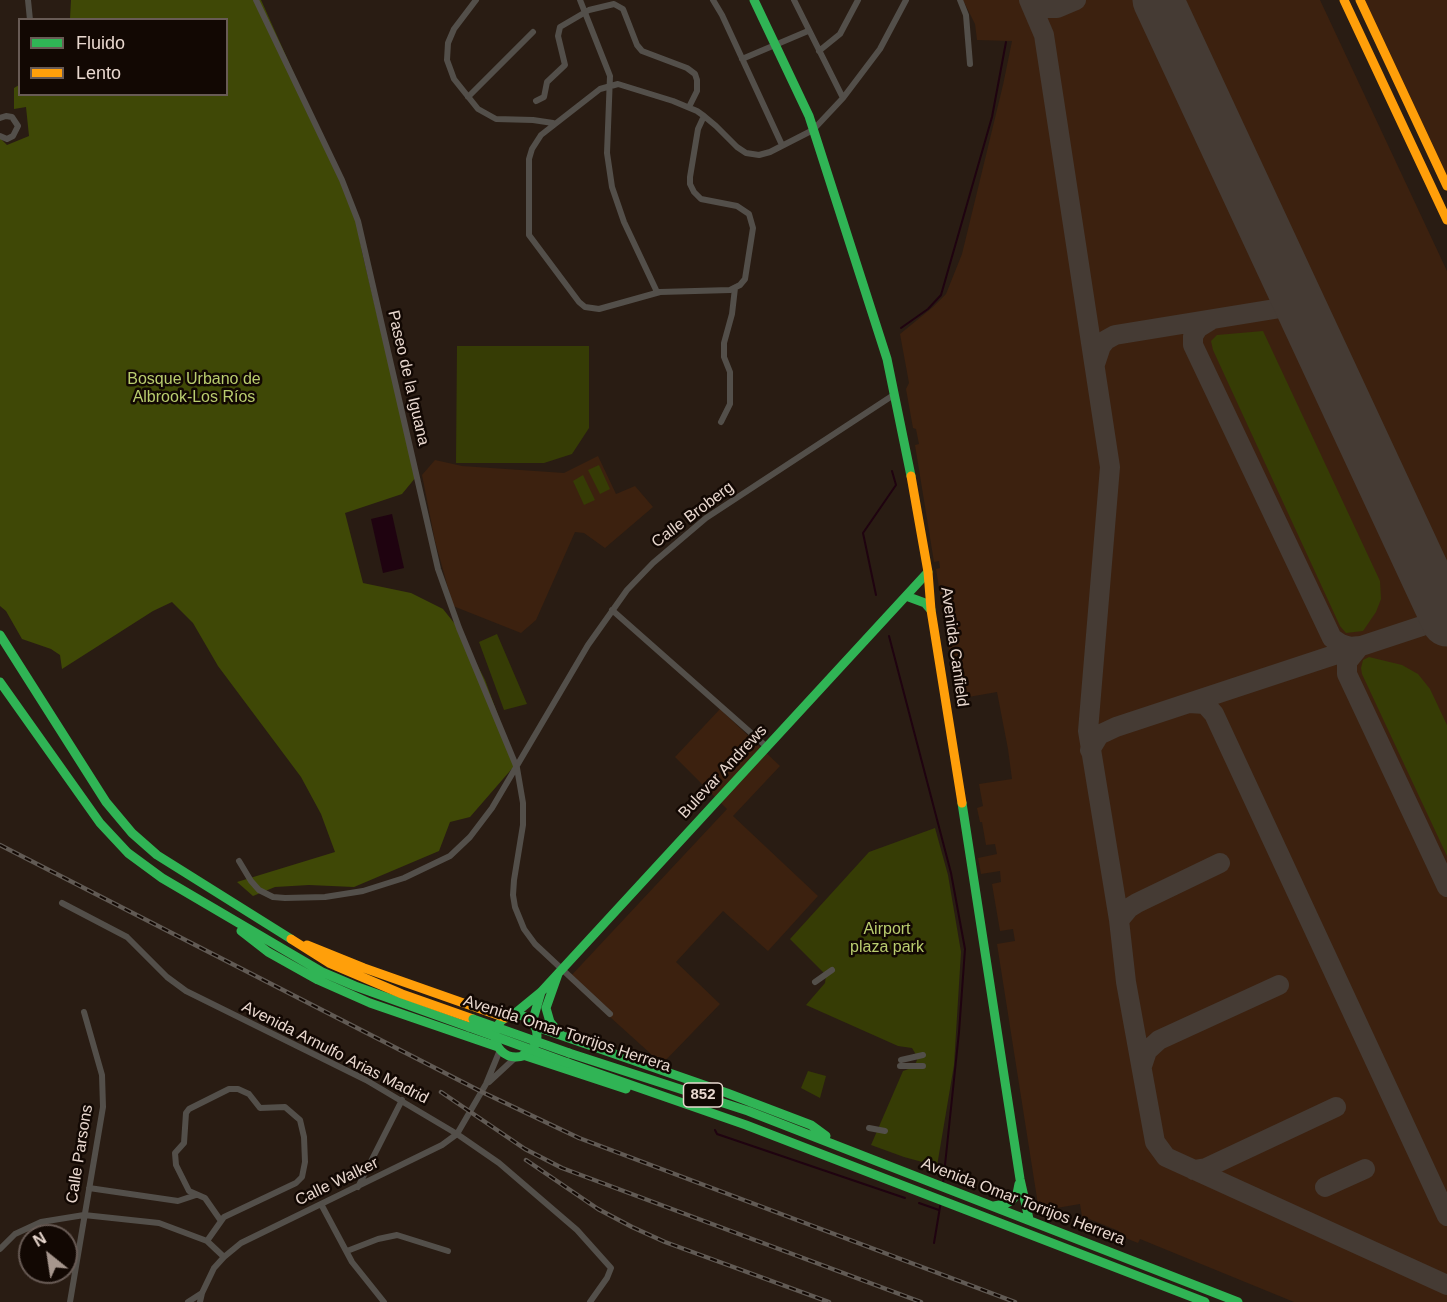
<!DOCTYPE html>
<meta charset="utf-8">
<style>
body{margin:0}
#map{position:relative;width:1447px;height:1302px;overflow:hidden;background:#291c13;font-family:Arial,sans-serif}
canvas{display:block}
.legend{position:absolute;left:18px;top:18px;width:210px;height:78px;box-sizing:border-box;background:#120803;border:2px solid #685b55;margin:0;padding:8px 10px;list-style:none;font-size:18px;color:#e9d8cf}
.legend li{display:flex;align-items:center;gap:12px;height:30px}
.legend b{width:30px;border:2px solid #685b55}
.north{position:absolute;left:18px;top:1224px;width:60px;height:60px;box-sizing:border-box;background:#120803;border:2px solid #685b55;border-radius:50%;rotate:330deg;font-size:16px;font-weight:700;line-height:24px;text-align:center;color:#e9d8cf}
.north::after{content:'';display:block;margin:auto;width:21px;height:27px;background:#a6968d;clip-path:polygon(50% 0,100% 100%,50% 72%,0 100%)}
</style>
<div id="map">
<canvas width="1447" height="1302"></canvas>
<ul class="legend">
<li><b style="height:8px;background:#30b455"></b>Fluido</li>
<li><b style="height:8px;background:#ff9f0a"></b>Lento</li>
</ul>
<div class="north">N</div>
</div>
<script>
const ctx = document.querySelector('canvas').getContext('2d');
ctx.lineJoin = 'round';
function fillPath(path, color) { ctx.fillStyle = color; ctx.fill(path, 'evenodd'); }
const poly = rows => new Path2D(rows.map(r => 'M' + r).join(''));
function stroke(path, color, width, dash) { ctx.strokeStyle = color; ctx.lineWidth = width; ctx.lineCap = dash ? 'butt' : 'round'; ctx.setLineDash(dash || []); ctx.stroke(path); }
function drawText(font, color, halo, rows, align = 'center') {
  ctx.font = font + ' Arial,sans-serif'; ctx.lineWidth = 5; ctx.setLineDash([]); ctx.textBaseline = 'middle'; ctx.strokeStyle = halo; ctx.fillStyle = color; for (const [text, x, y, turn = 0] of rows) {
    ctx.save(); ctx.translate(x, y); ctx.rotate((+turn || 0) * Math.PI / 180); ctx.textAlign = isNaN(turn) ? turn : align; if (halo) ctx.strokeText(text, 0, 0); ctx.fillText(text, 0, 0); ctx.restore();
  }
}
fillPath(poly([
 [963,0,1320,0,1447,271,1447,1302,1294,1302,1140,1239,1138,1243,1118,1235,1119,1231,1082,1216,1080,1204,1039,1211,997,944,1015,941,1013,929,1000,931,992,884,1001,882,1000,871,981,874,978,858,997,854,995,844,986,845,982,822,980,822,977,808,983,806,979,784,1012,779,1008,749,997,692,957,699,936,569,940,568,939,561,934,562,915,445,919,444,916,429,913,428,906,389,909,383,900,334,933,307,946,294,962,254,1003,85,1012,41,977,40,975,24],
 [1360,0,1447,0,1447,186],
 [598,456,616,494,635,486,653,507,605,548,584,533,575,532,536,620,521,633,453,606,435,541,422,475,435,460,462,466,564,473],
 [720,709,780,766,733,816,818,896,768,951,723,911,676,962,720,1004,662,1064,568,979,727,809,675,757]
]), '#3c210f');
fillPath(poly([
 [1263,331,1380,581,1381,599,1376,612,1363,631,1346,633,1340,626,1213,350,1211,341,1217,335],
 [457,346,589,346,589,428,572,454,544,463,456,463],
 [599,465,610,489,600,494,588,470],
 [583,475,595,500,584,505,573,481],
 [497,634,527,704,504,710,479,642],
 [1369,657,1402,665,1418,674,1430,689,1447,725,1447,856,1362,674,1361,668,1363,660],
 [935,828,948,875,961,952,954,1065,937,1166,904,1157,871,1145,903,1071,914,1067,917,1060,915,1053,912,1048,898,1046,806,1005,825,983,826,975,790,939,869,852],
 [808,1071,826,1076,820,1098,801,1088]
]), '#363c05');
fillPath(poly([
 [71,0,261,0,309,107,356,218,362,252,416,477,402,494,345,513,363,583,411,593,443,609,459,629,485,680,516,764,470,817,450,822,439,851,354,887,309,885,275,887,253,896,237,882,335,852,321,814,301,777,218,666,193,623,172,602,153,611,62,669,60,655,51,649,22,639,6,611,0,606,0,138,7,145,29,136,26,107,14,109,14,88,19,85,20,94,226,94,226,20,70,19]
]), '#3f4806');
fillPath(poly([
 [392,514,404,568,383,573,371,519]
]), '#1f0310');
stroke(poly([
 [901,328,928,309,941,295,992,117,1006,42],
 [876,595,863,533,896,485,892,471],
 [889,636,951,873,965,949,959,1032,943,1184],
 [715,1130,717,1134,905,1198],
 [919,1203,939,1210],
 [934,1243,941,1201]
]), '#1f0310', 2);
stroke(poly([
 [1029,0,1044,35,1110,467,1088,731,1119,920,1126,982,1155,1142,1166,1157,1447,1285],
 [1031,0,1039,6,1046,8,1057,8,1076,0],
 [1211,320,1198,328,1193,336,1193,345,1332,638,1341,644,1350,647,1360,646],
 [1095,364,1101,346,1106,340,1115,335,1299,305],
 [1360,646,1347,662,1347,674,1447,887],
 [1189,703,1205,704,1214,714,1447,1216],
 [1090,750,1099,735,1116,727,1446,618],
 [1119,920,1129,908,1137,903,1220,863],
 [1142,1066,1147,1051,1159,1040,1279,985],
 [1194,1170,1206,1168,1336,1107],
 [1325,1187,1365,1169]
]), '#453b34', 20);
stroke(poly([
 [1158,0,1447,621]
]), '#453b34', 51);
stroke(poly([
 [28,0,30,20],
 [256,0,342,180,358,221,438,569,459,628,517,768,523,803,523,825,514,880,513,895,515,907,524,929,535,944,610,1014],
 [476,0,454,29,448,43,447,60,454,79,478,109,496,119,533,120,553,123],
 [580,0,610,76,607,153,612,187,624,222,657,292],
 [713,0,722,15,782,145],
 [794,0,843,98],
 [960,0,966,15,970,64],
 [819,51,840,34,858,0],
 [742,59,808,31],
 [468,97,533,32],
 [536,101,544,97,547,82,565,65,558,36,560,27,589,10,614,4,623,9,637,45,642,51,687,68,695,74,697,80,697,91,689,107],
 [704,116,698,129,690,177,690,184,694,192,701,199,737,206,749,214,753,228,745,279,740,285,730,290,660,292,599,309,585,307,579,302,529,235,529,159,532,149,541,135,600,89,618,84,673,101,697,111,704,116,716,126,737,147,746,153,759,155,770,152,813,130,843,98,880,49,906,0],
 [0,118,6,116,12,117,18,126,13,136,7,139,0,136],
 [721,422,730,404,730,372,724,357,724,343,732,314,735,288],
 [612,610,767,747],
 [239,861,251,881,259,890,273,897,285,898,325,897,363,891,404,878,450,856,470,837,492,808,588,645,627,590,653,563,706,518,895,394],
 [62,903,127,937,167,977,186,991,366,1080,457,1134,499,1163,577,1230,611,1268,607,1278,590,1302],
 [815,982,832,970],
 [901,1060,923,1055],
 [900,1066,923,1066],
 [489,1082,516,1057],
 [869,1128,885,1131],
 [358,1187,402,1100],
 [89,1188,178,1201,196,1195],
 [321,1204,352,1262,384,1302],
 [207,1241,224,1217,296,1183,302,1177,305,1162,304,1137,300,1120,285,1107,260,1108,249,1094,238,1089,229,1089,189,1109,186,1113,184,1143,175,1153,176,1165,189,1191,205,1198,221,1221],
 [0,1249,15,1234,41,1222,84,1215,159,1223,207,1241,224,1257],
 [347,1251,378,1239,397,1235,448,1251],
 [70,1302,103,1107,102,1075,84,1012],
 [188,1302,202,1293],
 [200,1302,202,1293,214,1268,224,1257,241,1243,442,1145,457,1134,486,1084,500,1050]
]), '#534f4a', 6);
stroke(poly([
 [754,0,809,116,887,359,911,476],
 [906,596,925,603,931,610],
 [0,635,106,802,132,833,157,855,291,939],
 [0,682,100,823,128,853,162,878,322,972,355,986,469,1027],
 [962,803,1020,1179,1029,1219],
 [241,931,268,952,318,980,370,1003,498,1047],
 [558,974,546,1008,550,1022,560,1034],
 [513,1015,541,992,928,572],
 '495 1036a21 21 0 1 1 42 0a21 21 0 1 1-42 0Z',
 [532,1023,541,992],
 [534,1026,727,1093,811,1125,826,1136],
 [569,1053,748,1111,1238,1302],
 [523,1055,626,1089],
 [568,1063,746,1125,1205,1302],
 [994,1206,1005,1204,1012,1200,1017,1194,1019,1184]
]), '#30b455', 9);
stroke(poly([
 [1344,0,1447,220],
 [1360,0,1447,186],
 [911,476,928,572,931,610,962,803],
 [291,939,329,963,402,994,473,1019],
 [307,945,364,968,506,1018]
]), '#ff9f0a', 9);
const rail = poly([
 [0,845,482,1092,579,1138,1015,1302],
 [441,1092,525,1149,562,1168,921,1302],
 [526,1160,598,1209,632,1227,665,1242,829,1302]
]);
stroke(rail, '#615a54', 4.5);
stroke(rail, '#120803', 2, [7]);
stroke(poly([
 [473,1019,569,1053],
 [469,1027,568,1063]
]), '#30b455', 9);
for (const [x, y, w] of [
 [703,1095,39]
]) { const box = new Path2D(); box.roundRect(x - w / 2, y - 12, w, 24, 4.5); ctx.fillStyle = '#120803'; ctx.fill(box); stroke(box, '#e9d8cf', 1.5); }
drawText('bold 15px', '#e9d8cf', null, [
 ["852",703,1095]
]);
drawText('16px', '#e9d8cf', '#120803', [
 ["Paseo de la Iguana",408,378,77],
 ["Calle Broberg",693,515,-37],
 ["Avenida Canfield",954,647,82],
 ["Bulevar Andrews",723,772,-47],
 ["Avenida Omar Torrijos Herrera",567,1034,18],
 ["Avenida Arnulfo Arias Madrid",335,1053,27],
 ["Calle Parsons",80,1154,-81],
 ["Calle Walker",337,1182,-26],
 ["Avenida Omar Torrijos Herrera",1023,1202,21]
]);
drawText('16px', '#bacd6f', '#120803', [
 ["Bosque Urbano de",194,380],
 ["Albrook-Los Ríos",194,398],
 ["Airport",887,930],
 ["plaza park",887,948]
]);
</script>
